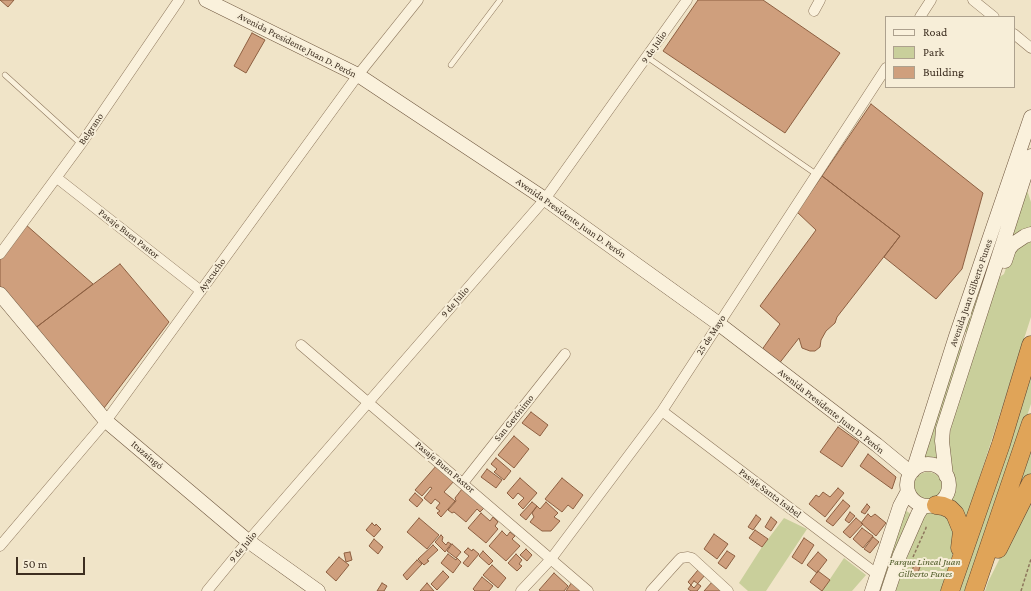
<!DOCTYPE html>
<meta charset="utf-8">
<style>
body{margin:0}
#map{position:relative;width:1031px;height:591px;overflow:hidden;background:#f0e4c8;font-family:"Crimson Pro",serif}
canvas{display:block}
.legend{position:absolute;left:885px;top:16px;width:130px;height:72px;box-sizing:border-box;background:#f7eed8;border:1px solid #ada18e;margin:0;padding:5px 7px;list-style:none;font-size:12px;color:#3d2e20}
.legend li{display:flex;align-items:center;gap:8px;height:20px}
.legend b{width:20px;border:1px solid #ada18e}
.scale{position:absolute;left:16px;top:557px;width:69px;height:18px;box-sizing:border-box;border:2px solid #3d2e20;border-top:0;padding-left:5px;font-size:12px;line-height:14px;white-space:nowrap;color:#3d2e20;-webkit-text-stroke:3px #f7eed8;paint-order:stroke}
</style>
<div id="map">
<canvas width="1031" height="591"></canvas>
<ul class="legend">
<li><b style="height:5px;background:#faf1dc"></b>Road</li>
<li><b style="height:11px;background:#c9cf9b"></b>Park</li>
<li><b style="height:11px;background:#cf9f7d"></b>Building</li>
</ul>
<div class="scale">50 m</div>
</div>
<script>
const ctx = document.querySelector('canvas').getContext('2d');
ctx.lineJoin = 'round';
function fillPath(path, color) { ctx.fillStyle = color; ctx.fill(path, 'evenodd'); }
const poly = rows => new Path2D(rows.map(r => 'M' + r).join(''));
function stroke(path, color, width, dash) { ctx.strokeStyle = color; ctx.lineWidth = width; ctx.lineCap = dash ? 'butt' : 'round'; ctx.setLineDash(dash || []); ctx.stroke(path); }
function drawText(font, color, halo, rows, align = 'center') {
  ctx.font = font + ' "Crimson Pro",serif'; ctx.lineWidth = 4; ctx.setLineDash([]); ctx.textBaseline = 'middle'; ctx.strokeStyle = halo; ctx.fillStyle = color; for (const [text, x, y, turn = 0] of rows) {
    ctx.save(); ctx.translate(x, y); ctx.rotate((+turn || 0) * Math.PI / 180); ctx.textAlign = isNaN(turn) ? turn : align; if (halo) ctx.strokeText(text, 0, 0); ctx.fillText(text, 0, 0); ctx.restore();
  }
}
fillPath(poly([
 [1026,187,1031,202,1031,230,1007,247],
 [1001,213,1007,215,968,333,963,331],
 [1031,236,1031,317,965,523,948,499,951,493,952,483,949,444,951,425,995,280,1004,274,1012,250],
 [958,345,963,346,941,465,930,460,923,461],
 [1031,366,1031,404,1020,437,969,591,958,591],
 [1031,446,1031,476,1007,524],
 '914 486a14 14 0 1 1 28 0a14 14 0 1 1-28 0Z',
 [1031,496,1031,591,985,591,988,582],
 [930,508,952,516,956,544,941,591,893,591,927,510],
 [904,509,912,515,883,591,877,591],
 [784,518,807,529,766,591,748,591,739,583,762,547],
 [844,558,866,575,852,591,822,591]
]), '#c9cf9b');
const building = poly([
 [0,0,14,0,8,7,0,0],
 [698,0,763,0,840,53,785,133,663,51,698,0],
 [252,33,265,40,246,73,234,66,252,33],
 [871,104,983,193,962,269,936,299,884,257,900,236,822,176,871,104],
 [822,176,900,236,837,317,835,323,826,331,821,340,820,347,815,351,810,351,802,348,799,338,778,365,761,351,780,324,760,306,816,230,797,212,822,176],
 [25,224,93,284,34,329,0,288,0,259,25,224],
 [120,264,169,322,104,408,34,329,120,264],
 [531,412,548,425,540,436,522,423,531,412],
 [838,427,859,442,842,467,820,452,838,427],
 [514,436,529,449,514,468,498,455,514,436],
 [868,454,896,477,892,489,860,466,868,454],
 [496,458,511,471,504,480,494,472,497,469,491,464,496,458],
 [437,465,455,480,444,492,455,501,441,517,437,513,440,511,436,508,440,503,435,499,431,504,424,498,432,488,430,487,422,496,415,490,437,465],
 [487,469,502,480,496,488,481,477,487,469],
 [520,478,537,493,523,509,518,504,524,498,518,493,513,499,507,493,520,478],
 [562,478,583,495,573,509,568,505,562,512,545,499,562,478],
 [838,488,844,493,825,517,809,504,816,495,819,497,823,492,830,497,838,488],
 [462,489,484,508,480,512,477,509,466,522,454,512,452,513,448,510,456,501,455,498,462,489],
 [415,493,423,500,417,507,409,500,415,493],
 [843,500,850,506,833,526,826,521,843,500],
 [532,502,537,506,526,520,520,515,532,502],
 [546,502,558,513,554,517,560,521,551,531,542,531,530,522,534,517,532,513,537,506,540,509,546,502],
 [867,504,870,507,865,514,861,512,867,504],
 [850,512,855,516,849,523,845,520,850,512],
 [481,513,490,521,493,517,498,522,495,526,498,529,486,543,468,528,481,513],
 [868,514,871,517,875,514,886,523,876,536,861,523,868,514],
 [756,515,761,519,753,530,748,527,756,515],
 [771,517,777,522,771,531,765,527,771,517],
 [419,518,439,535,427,549,407,532,419,518],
 [856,518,863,524,850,538,843,532,856,518],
 [372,523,375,526,376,524,381,529,374,537,366,530,372,523],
 [862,528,873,536,863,548,853,539,862,528],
 [755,530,768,539,762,547,749,538,755,530],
 [502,531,507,536,510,532,515,536,512,539,520,546,506,561,489,546,502,531],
 [714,534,728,544,717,559,704,549,714,534],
 [441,535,443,537,442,541,446,545,448,542,451,544,445,552,435,542,441,535],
 [873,537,879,542,870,553,864,549,873,537],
 [804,538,814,545,802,564,792,557,804,538],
 [374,539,383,547,378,554,369,546,374,539],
 [452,544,461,552,456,558,447,551,452,544],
 [433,545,438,550,427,560,429,561,424,565,418,559,433,545],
 [468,548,472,551,473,549,479,554,468,567,463,563,469,556,464,552,468,548],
 [526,549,532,555,527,561,520,555,526,549],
 [483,551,493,561,489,565,479,556,483,551],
 [727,551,735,556,726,569,718,563,727,551],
 [350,552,352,560,346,562,344,553,350,552],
 [818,552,827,560,817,573,807,565,818,552],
 [448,554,456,560,457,558,461,562,453,573,441,563,448,554],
 [516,554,522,560,519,564,522,566,517,571,508,563,516,554],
 [339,557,349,565,336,581,326,572,339,557],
 [417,560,422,564,407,580,403,575,417,560],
 [492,565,506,578,498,588,483,575,492,565],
 [914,565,920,567,916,578,910,576,914,565],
 [698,570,705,575,694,588,688,582,698,570],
 [443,571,449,577,437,590,431,584,443,571],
 [818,571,830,580,822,591,810,582,818,571],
 [554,573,568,586,564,591,541,591,539,590,554,573],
 [482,577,493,586,489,591,475,591,473,589,482,577],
 [694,581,701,586,697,591,691,591,688,589,694,581],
 [713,581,723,591,704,591,713,581],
 [572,582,581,588,579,591,566,591,572,582],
 [382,583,387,586,384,591,377,591,382,583],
 [427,583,434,591,420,591,427,583]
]);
fillPath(building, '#cf9f7d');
stroke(building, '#8d5f41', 1);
const lane = poly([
 [647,57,816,174],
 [451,65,500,0],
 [5,75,81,144]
]);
const street = poly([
 [973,0,994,17],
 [814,11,820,0],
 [920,17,931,0],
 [1014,34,1031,48],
 [57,178,201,291],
 [0,254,81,144,179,0],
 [301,345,588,591],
 [662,411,878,575],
 [463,483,565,354],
 [0,546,106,421,358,75,418,0],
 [207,591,248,541,545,199,687,0],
 [521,591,551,559,662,411,886,68],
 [651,591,678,561,681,558,688,557,692,558,728,591]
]);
const secondary = poly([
 [206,0,358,75,545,199,719,324,877,445,911,473],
 [1005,261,1009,249,1013,244,1025,236,1031,234],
 [0,294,106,421,248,541,318,591],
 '907 485a21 21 0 1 1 42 0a21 21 0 1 1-42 0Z',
 [913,471,956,336,1031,117],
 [946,476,942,441,943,429,1031,156],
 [872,591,900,506,908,491],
 [888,591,900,555,918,514,923,506]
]);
const highway = poly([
 [936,505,943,506,950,509,955,514,962,531,960,548],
 [998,549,1031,483],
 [950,591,1001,444,1031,345],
 [974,591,1031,423]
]);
stroke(lane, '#8d765c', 6);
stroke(street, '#8d765c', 11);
stroke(secondary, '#6f573f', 15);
stroke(highway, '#5b4430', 19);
stroke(poly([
 [913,557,926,528,926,526],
 [1021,591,1031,559]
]), '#8d765c', 1.5, [3, 2]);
stroke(lane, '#faf1dc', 5);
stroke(street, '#faf1dc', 10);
stroke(secondary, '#faf1dc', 14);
stroke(highway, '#e0a458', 18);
drawText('10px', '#3d2e20', '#f7eed8', [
 ["Avenida Presidente Juan D. Perón",297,45,27],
 ["9 de Julio",654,47,-55],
 ["Belgrano",91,129,-56],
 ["Avenida Presidente Juan D. Perón",571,218,35],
 ["Pasaje Buen Pastor",129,234,38],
 ["Ayacucho",212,275,-54],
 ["Avenida Juan Gilberto Funes",971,293,-71],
 ["9 de Julio",455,302,-49],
 ["25 de Mayo",711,335,-57],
 ["Avenida Presidente Juan D. Perón",831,411,38],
 ["San Gerónimo",514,418,-51],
 ["Ituzaingó",147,455,40],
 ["Pasaje Buen Pastor",445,467,40],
 ["Pasaje Santa Isabel",770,493,37],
 ["9 de Julio",243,547,-50]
]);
drawText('italic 10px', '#4d5a26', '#f7eed8', [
 ["Parque Lineal Juan",925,562],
 ["Gilberto Funes",925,574]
]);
</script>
